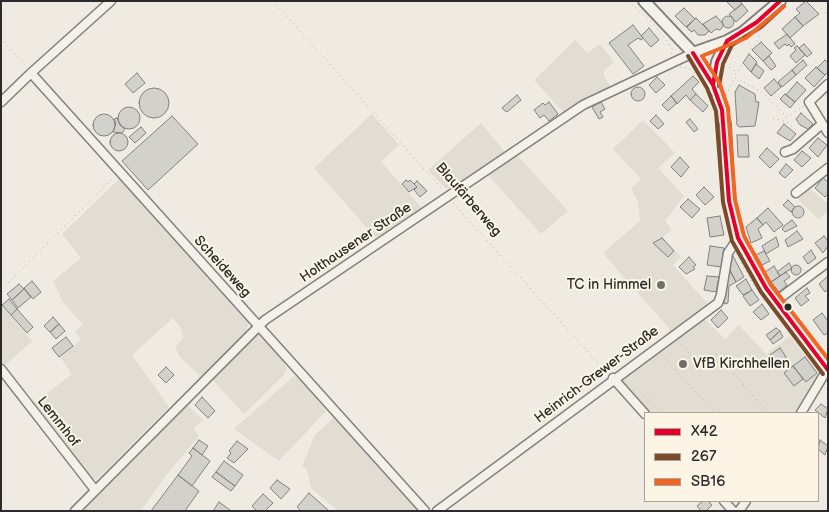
<!DOCTYPE html>
<meta charset="utf-8">
<style>
body{margin:0}
#map{position:relative;width:829px;height:512px;overflow:hidden;background:#efebe3;font-family:"Balsamiq Sans",sans-serif}
canvas{display:block}
.frame{position:absolute;inset:0;border:2px solid #2b2b2b;pointer-events:none}
.legend{position:absolute;left:644px;top:412px;width:175px;height:90px;box-sizing:border-box;background:#fcf5e5;border:1px solid #a8a49b;margin:0;padding:6px 9px;list-style:none;font-size:15px;color:#2b2b2b}
.legend li{display:flex;align-items:center;gap:10px;height:25px}
.legend b{width:25px;border:1px solid #a8a49b}
</style>
<div id="map">
<canvas width="829" height="512"></canvas>
<div class="frame"></div>
<ul class="legend">
<li><b style="height:6px;background:#e4002b"></b>X42</li>
<li><b style="height:6px;background:#7a4b2a"></b>267</li>
<li><b style="height:6px;background:#f26522"></b>SB16</li>
</ul>
</div>
<script>
const ctx = document.querySelector('canvas').getContext('2d');
ctx.lineJoin = 'round';
function fillPath(path, color) { ctx.fillStyle = color; ctx.fill(path, 'evenodd'); }
const poly = rows => new Path2D(rows.map(r => 'M' + r).join(''));
function stroke(path, color, width, dash) { ctx.strokeStyle = color; ctx.lineWidth = width; ctx.lineCap = dash ? 'butt' : 'round'; ctx.setLineDash(dash || []); ctx.stroke(path); }
function drawText(font, color, halo, rows, align = 'center') {
  ctx.font = font + ' "Balsamiq Sans",sans-serif'; ctx.lineWidth = 4; ctx.setLineDash([]); ctx.textBaseline = 'middle'; ctx.strokeStyle = halo; ctx.fillStyle = color; for (const [text, x, y, turn = 0] of rows) {
    ctx.save(); ctx.translate(x, y); ctx.rotate((+turn || 0) * Math.PI / 180); ctx.textAlign = isNaN(turn) ? turn : align; if (halo) ctx.strokeText(text, 0, 0); ctx.fillText(text, 0, 0); ctx.restore();
  }
}
fillPath(poly([
 [790,336,820,375,802,404,760,359]
]), '#e2ddd2');
fillPath(poly([
 [575,40,587,53,600,44,614,62,604,71,604,76,611,87,565,114,534,80],
 [372,114,399,145,381,162,422,208,376,238,314,168],
 [643,120,675,153,658,168,684,196,665,221,672,230,663,237,681,257,673,265,709,305,668,334,669,328,606,257,604,252,640,221,638,201,631,189,641,179,613,149],
 [481,123,506,153,454,188,445,188,428,170],
 [517,155,568,211,541,234,487,174],
 [119,179,122,179,208,275,206,279,211,279,249,324,245,333,201,377,179,356,175,347,183,338,181,328,173,318,132,355,169,407,96,480,92,479,33,404,72,374,60,357,81,340,75,331,83,325,63,302,53,281,81,258,62,234],
 [809,188,828,204,828,211,819,219,798,200],
 [1,305,32,341,4,366,1,363],
 [704,318,725,339,739,325,766,354,760,359,802,404,796,413,650,413,619,377],
 [255,334,259,335,282,359,287,369,284,375,244,414,211,378],
 [294,376,302,380,326,411,279,461,234,429],
 [185,403,203,420,193,429,199,436,164,478,141,511,81,511],
 [334,417,340,422,421,511,338,511,311,488,307,470,302,466,315,435]
]), '#e1ddd2');
const building = poly([
 [726,1,740,1,742,4,735,10,726,1],
 [806,1,819,14,803,26,795,17,800,13,796,9,806,1],
 [742,4,748,11,736,22,729,14,742,4],
 [684,8,695,19,686,27,675,16,684,8],
 '722 22a6 6 0 1 1 12 0a6 6 0 1 1-12 0Z',
 [716,16,724,25,720,30,716,29,711,33,703,24,716,16],
 [795,17,803,26,790,38,782,29,795,17],
 [696,18,709,31,705,35,698,35,694,30,692,32,688,29,687,27,696,18],
 [633,25,643,38,641,40,638,38,628,45,644,66,633,74,609,43,633,25],
 [649,28,659,40,651,47,641,36,649,28],
 [787,34,795,44,791,47,789,44,787,46,785,44,779,49,774,43,787,34],
 [761,42,772,53,763,61,752,50,761,42],
 [804,44,812,53,807,57,799,48,804,44],
 [797,46,805,55,796,63,790,56,796,50,794,48,797,46],
 [749,54,757,62,751,72,743,63,749,54],
 [769,56,776,66,771,70,763,61,769,56],
 [803,60,807,65,796,75,792,70,803,60],
 [825,60,828,63,828,72,825,75,817,68,825,60],
 [756,64,764,71,759,79,751,72,756,64],
 [816,67,825,75,814,87,805,78,816,67],
 [792,70,796,75,782,87,778,82,792,70],
 [137,73,145,83,133,93,125,84,137,73],
 [693,76,699,82,692,89,696,94,690,100,686,95,677,104,671,96,693,76],
 [657,77,665,85,656,93,649,85,657,77],
 [774,79,781,87,771,96,764,88,774,79],
 [797,82,806,90,795,102,786,95,797,82],
 [739,85,755,94,756,102,759,102,755,126,739,127,737,125,735,92,739,85],
 '631 94a7 7 0 1 1 14 0a7 7 0 1 1-14 0Z',
 '139 103a15 15 0 1 1 30 0a15 15 0 1 1-30 0Z',
 [696,94,708,106,703,112,690,100,696,94],
 [785,94,795,102,790,108,780,99,785,94],
 [517,95,521,100,507,112,504,110,502,108,517,95],
 [671,96,677,103,668,111,662,105,671,96],
 [549,102,558,114,549,121,544,115,540,118,534,110,543,103,545,105,549,102],
 [601,102,605,109,600,112,603,117,599,119,592,107,601,102],
 '118 118a11 11 0 1 1 22 0a11 11 0 1 1-22 0Z',
 [801,113,813,124,808,129,800,125,796,119,801,113],
 '93 125a11 11 0 1 1 22 0a11 11 0 1 1-22 0Z',
 [656,115,664,124,658,129,650,121,656,115],
 [172,116,198,144,148,190,122,161,172,116],
 [117,118,120,125,125,129,122,133,113,132,116,123,114,119,117,118],
 [690,119,698,129,694,132,686,122,690,119],
 [784,124,796,134,790,141,777,133,784,124],
 [141,127,146,133,135,143,129,137,141,127],
 '110 142a9 9 0 1 1 18 0a9 9 0 1 1-18 0Z',
 [737,135,748,135,749,157,738,157,737,135],
 [818,138,827,145,818,157,809,148,818,138],
 [767,148,779,159,770,168,759,157,767,148],
 [802,151,811,158,802,167,794,160,802,151],
 [680,157,689,167,681,177,671,167,680,157],
 [786,164,793,170,785,178,779,173,786,164],
 [823,178,828,182,828,194,825,197,815,188,823,178],
 [406,180,408,182,410,180,417,187,409,192,402,184,406,180],
 [417,181,427,191,420,197,414,190,417,187,414,184,417,181],
 [704,187,714,197,705,205,696,195,704,187],
 [688,199,700,209,692,218,680,207,688,199],
 [788,200,795,207,791,212,783,205,788,200],
 '792 212a6 6 0 1 1 12 0a6 6 0 1 1-12 0Z',
 [768,208,783,225,774,232,766,222,763,225,757,218,768,208],
 [720,216,724,235,710,237,707,218,720,216],
 [757,218,763,225,758,229,762,238,751,243,746,227,757,218],
 [792,220,797,226,785,232,782,229,784,226,792,220],
 [797,231,803,239,788,247,785,240,797,231],
 [824,236,828,241,828,246,823,253,815,243,824,236],
 [776,237,779,246,766,254,762,246,776,237],
 [662,238,674,251,668,257,653,243,662,238],
 [710,246,724,248,721,267,707,265,710,246],
 [811,250,816,258,808,264,803,257,811,250],
 [764,251,770,261,762,265,756,255,764,251],
 [733,256,744,277,736,282,729,268,730,257,733,256],
 [689,257,696,265,693,267,695,269,686,274,679,267,689,257],
 [789,263,792,268,780,276,777,272,789,263],
 '791 270a5 5 0 1 1 10 0a5 5 0 1 1-10 0Z',
 [774,266,780,276,771,282,765,272,774,266],
 [730,271,736,282,729,286,728,303,724,304,728,272,730,271],
 [786,272,790,277,784,281,787,285,779,292,771,282,786,272],
 [707,276,719,277,716,292,704,290,707,276],
 [828,276,828,289,825,292,819,284,828,276],
 [746,279,752,290,743,295,736,286,746,279],
 [32,281,41,292,33,299,24,288,32,281],
 [19,284,24,289,12,300,7,294,19,284],
 [807,288,810,293,805,296,809,300,801,306,795,298,807,288],
 [24,289,31,297,18,308,12,300,24,289],
 [752,290,759,300,750,306,743,296,752,290],
 [9,299,17,309,11,315,2,305,9,299],
 [762,304,769,314,761,320,753,312,762,304],
 [17,309,33,327,27,333,11,315,17,309],
 [721,310,728,318,718,328,711,320,721,310],
 [822,313,828,321,828,333,824,335,813,320,822,313],
 [53,317,59,324,50,332,44,326,53,317],
 [59,324,65,331,56,339,50,332,59,324],
 [776,328,780,331,770,340,766,335,776,328],
 [780,331,783,337,773,344,770,340,780,331],
 [66,337,73,346,59,357,52,348,66,337],
 [780,348,786,357,777,364,770,355,780,348],
 [805,357,817,373,806,382,793,366,805,357],
 [793,366,803,379,794,386,784,373,793,366],
 [166,367,174,375,166,383,158,375,166,367],
 [202,397,215,411,208,418,195,405,202,397],
 [821,404,828,409,825,418,815,410,821,404],
 [199,440,208,446,202,455,193,448,199,440],
 [820,440,828,446,825,455,818,449,820,440],
 [237,441,248,449,234,463,227,458,231,453,229,451,237,441],
 [193,448,210,461,192,486,178,475,192,456,189,453,193,448],
 [224,461,243,475,235,486,216,472,224,461],
 [216,472,235,486,231,491,212,477,216,472],
 [178,475,199,491,185,511,151,511,178,475],
 [277,480,290,489,281,499,270,488,277,480],
 [309,493,329,511,301,511,297,507,309,493],
 [263,494,273,503,265,511,257,511,252,506,263,494],
 [703,501,708,501,712,505,706,511,701,511,697,506,703,501],
 [219,502,230,510,229,511,213,511,219,502]
]);
fillPath(building, '#d3d1cb');
stroke(building, '#83817e', 1);
const minor = poly([
 [31,73,425,511],
 [828,84,809,102,828,133],
 [1,102,31,73,111,1],
 [785,152,793,149,822,124],
 [796,193,828,168],
 [776,301,828,262],
 [1,369,95,490],
 [613,378,645,414],
 [801,413,828,368],
 [724,501,733,511],
 [75,511,265,320,583,105,693,53],
 [437,511,718,303,721,295,728,253,738,238],
 [739,511,746,501]
]);
const major = poly([
 [644,1,693,53,717,93,725,124,729,201,738,238,766,288,828,370],
 [693,53,727,41,742,33,780,1],
 [713,85,717,62,727,41]
]);
stroke(minor, '#83817e', 11);
stroke(major, '#83817e', 14);
stroke(poly([
 [273,1,443,190],
 [628,1,650,21,667,41,673,50,671,55],
 [815,1,828,15],
 [757,32,760,35,758,39,734,77,763,93,787,117,804,106],
 [1,38,27,68],
 [680,67,688,68,695,73],
 [730,67,737,72],
 [726,95,734,78],
 [773,118,787,122,799,133],
 [453,203,608,374],
 [736,254,756,289],
 [1,290,114,177],
 [678,341,702,367,716,354,768,412,766,413],
 [661,355,715,413],
 [644,395,660,413]
]), '#afada9', 1, [1, 4]);
stroke(minor, '#f4f1eb', 8);
stroke(major, '#f4f1eb', 10);
stroke(poly([
 [693,53,713,85,722,110,729,201,738,238,766,288,828,370],
 [713,85,717,62,727,41,757,22,780,1]
]), '#e4002b', 4);
stroke(poly([
 [688,56,707,88,716,111,723,202,732,241,761,292,823,374],
 [719,86,723,64,732,45,761,27,784,6]
]), '#7a4b2a', 4);
stroke(poly([
 [784,6,746,38,702,56,719,82,728,108,735,200,744,236,771,285,828,359]
]), '#f26522', 4);
for (const [x, y, r, color] of [
 [661,285,5,"#706e6b"],
 [788,307,4.5,"#2b2b2b"],
 [683,364,5,"#706e6b"]
]) { const dot = new Path2D(); dot.arc(x, y, r, 0, 2 * Math.PI); ctx.fillStyle = color; ctx.fill(dot); stroke(dot, '#fcf5e5', 2); }
drawText('14px', '#2b2b2b', '#fcf5e5', [
 ["Blaufärberweg",468,200,49],
 ["Holthausener Straße",356,243,-34],
 ["Scheideweg",222,267,48],
 ["Heinrich-Grewer-Straße",597,375,-37],
 ["Lemmhof",58,422,52]
]);
drawText('14px', '#2b2b2b', '#fcf5e5', [
 ["TC in Himmel",651,285],
 ["VfB Kirchhellen",693,364,"left"]
], 'right');
</script>
